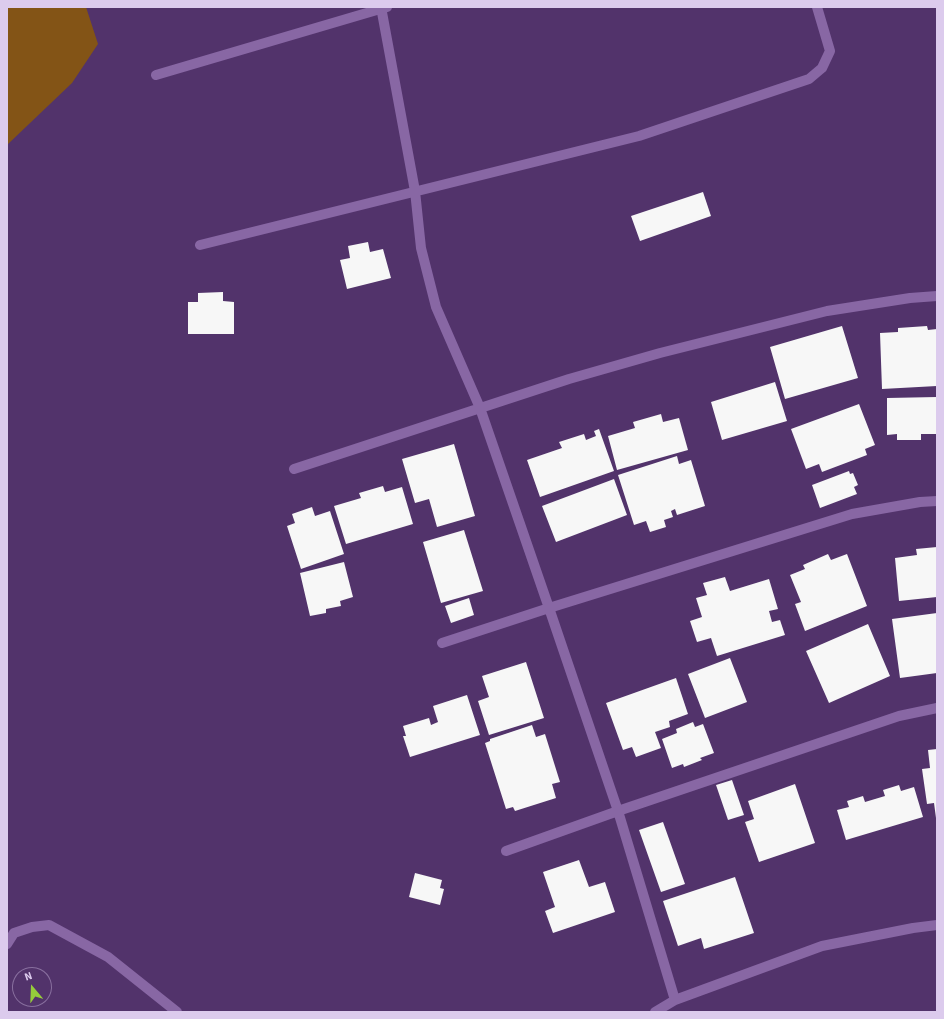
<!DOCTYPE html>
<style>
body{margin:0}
#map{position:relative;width:944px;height:1019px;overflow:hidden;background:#52336b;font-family:"Source Sans 3",sans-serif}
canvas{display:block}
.frame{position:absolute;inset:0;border:8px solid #dccbed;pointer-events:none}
.north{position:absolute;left:12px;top:967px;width:40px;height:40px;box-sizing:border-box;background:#52336b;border:1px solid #89709f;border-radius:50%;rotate:341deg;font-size:11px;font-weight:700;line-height:16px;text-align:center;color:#dccbed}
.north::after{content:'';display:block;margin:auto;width:14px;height:18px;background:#95cc3b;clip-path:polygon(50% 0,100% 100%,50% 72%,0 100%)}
</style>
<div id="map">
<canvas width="944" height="1019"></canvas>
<div class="frame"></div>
<div class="north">N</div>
</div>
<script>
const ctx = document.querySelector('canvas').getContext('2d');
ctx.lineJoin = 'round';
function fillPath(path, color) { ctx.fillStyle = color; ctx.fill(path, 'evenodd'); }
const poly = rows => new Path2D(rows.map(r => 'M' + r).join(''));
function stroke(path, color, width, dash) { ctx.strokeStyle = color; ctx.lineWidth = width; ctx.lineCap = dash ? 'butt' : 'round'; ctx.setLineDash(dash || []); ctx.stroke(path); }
fillPath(poly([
 [7,7,86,7,98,44,72,83,7,145]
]), '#835416');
fillPath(poly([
 [703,192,711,216,640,241,631,216],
 [368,242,370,252,383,249,391,278,347,289,340,260,350,258,348,246],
 [223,292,223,301,234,302,234,334,188,334,188,302,198,302,198,293],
 [842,326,858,378,785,399,770,347],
 [927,326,928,330,937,329,937,386,882,389,880,333,898,332,898,328],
 [775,382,787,421,722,440,711,402],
 [937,397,937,434,921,434,921,440,897,440,897,434,887,435,887,398],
 [859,404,875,445,865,449,867,455,822,472,819,464,806,469,791,429],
 [661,414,663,422,679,418,688,450,617,470,608,436,635,428,633,422],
 [599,429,614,471,540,497,527,460,562,448,559,442,584,434,586,440,596,436,594,431],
 [454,444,475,516,437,527,429,499,415,503,402,459],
 [677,456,679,464,691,460,705,506,677,515,675,509,671,511,673,517,664,520,666,527,650,532,646,521,634,525,618,475],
 [849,471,850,474,853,473,858,485,854,487,857,494,820,508,812,485],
 [614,479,627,515,556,542,542,506],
 [383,486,385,492,402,487,413,524,346,544,334,506,361,498,359,493],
 [312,507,315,516,330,511,344,554,301,569,287,526,295,523,292,514],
 [464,530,483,591,441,603,423,542],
 [937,547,937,597,899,601,895,558,917,555,916,549],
 [828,554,831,560,847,554,867,606,805,631,795,604,801,602,790,575,805,569,803,565],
 [344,562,353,597,340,601,341,606,326,609,326,613,310,616,300,573],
 [725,577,730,591,769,579,778,609,769,611,772,622,780,620,785,635,717,656,711,638,697,642,690,621,702,617,696,598,707,595,703,583],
 [469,598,474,615,451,623,445,606],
 [937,613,937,673,900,678,892,619],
 [868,624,890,676,829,703,806,651],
 [730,658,747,702,705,718,688,674],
 [526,662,544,718,489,735,478,701,489,697,482,676],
 [676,678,688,714,669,721,670,727,655,732,661,748,636,757,632,747,623,750,606,703],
 [467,695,480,735,410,757,403,736,406,736,403,726,429,718,431,725,438,722,433,706],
 [693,722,695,727,703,724,714,753,700,758,702,760,684,767,683,764,672,768,662,739,677,733,676,729],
 [532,725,536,737,545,734,560,782,552,784,556,798,515,811,513,807,506,809,485,743,490,741,490,739],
 [937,749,937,818,936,818,934,803,927,804,922,769,930,768,928,750],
 [732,780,744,815,728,820,716,785],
 [795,784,815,843,759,862,745,822,754,819,748,801],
 [899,785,901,791,914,787,923,817,846,840,837,810,849,807,847,801,863,796,865,802,885,796,883,790],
 [663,822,685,884,661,892,639,830],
 [579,860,589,887,605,882,615,912,553,933,545,911,555,907,543,872],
 [415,873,442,880,440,888,444,889,440,905,409,897],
 [735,877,754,933,704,949,701,938,678,946,663,901]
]), '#f7f7f7');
stroke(poly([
 [381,7,415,191,421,248,436,307,480,408,549,608,618,811,675,1000],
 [156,75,387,7],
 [200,245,639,136,809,79,822,68,830,51,817,7],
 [294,469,569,379,660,353,827,311,910,298,937,296],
 [442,643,549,608,852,514,920,502,937,501],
 [506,851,618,811,899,716,937,708],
 [7,944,14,933,32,927,49,925,108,957,177,1012],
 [655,1012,675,1000,822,946,913,928,937,925]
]), '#8867a4', 10);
</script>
